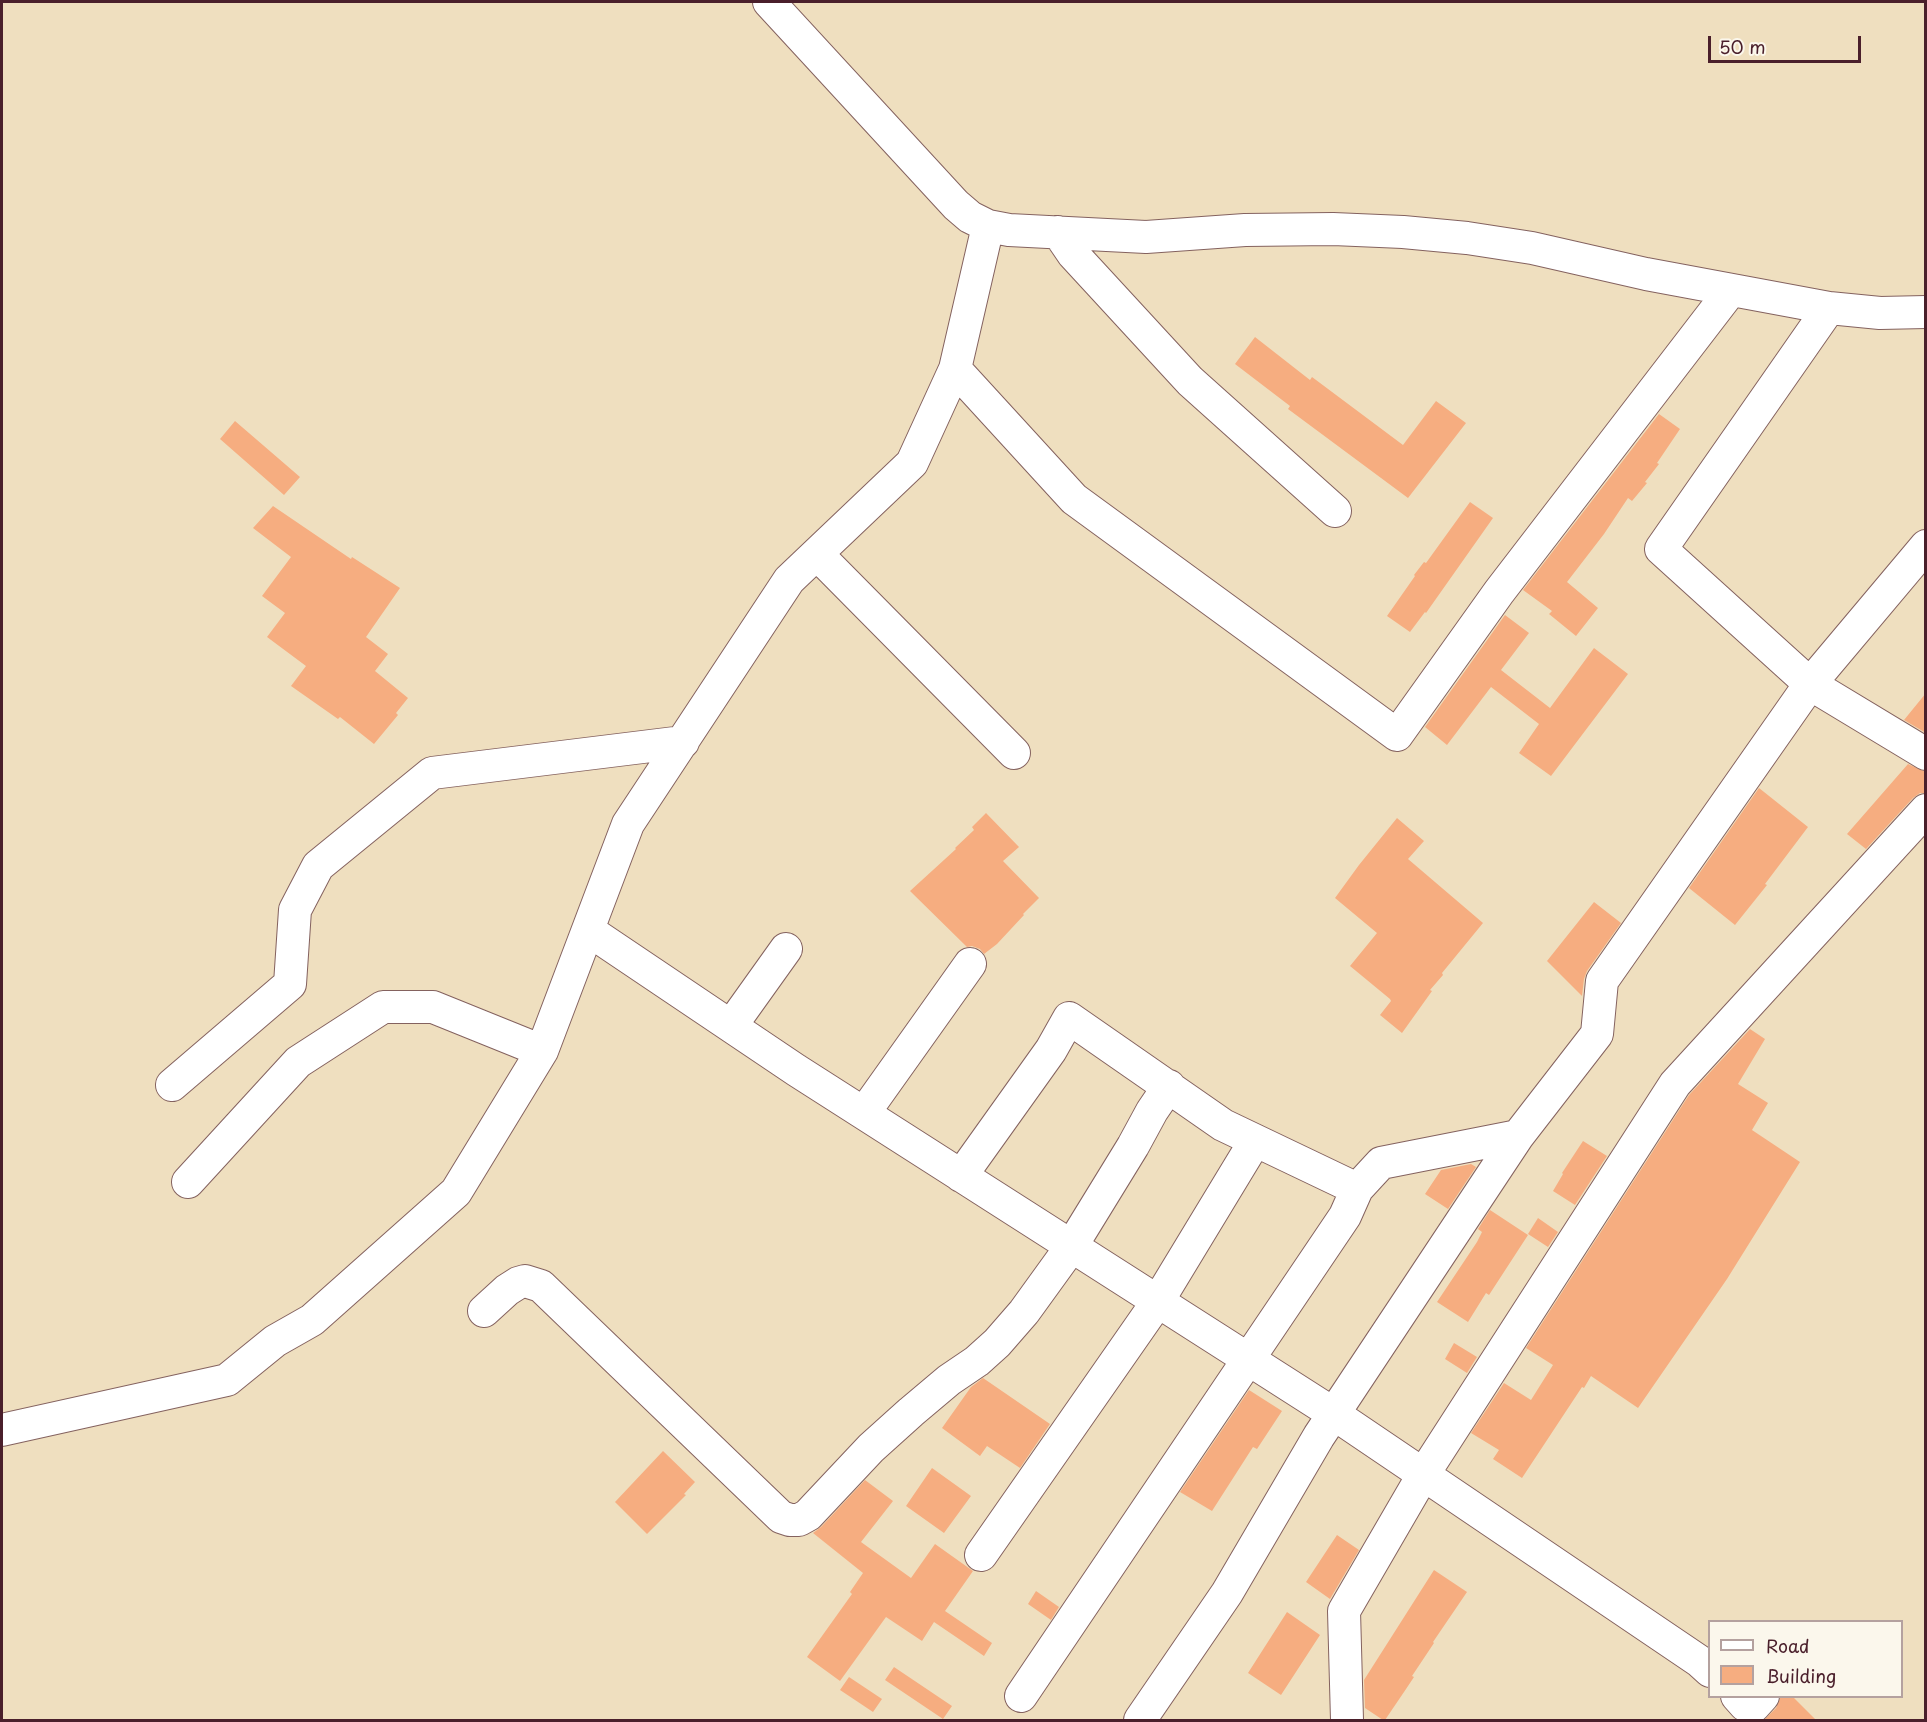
<!DOCTYPE html>
<style>
body{margin:0}
#map{position:relative;width:1927px;height:1722px;overflow:hidden;background:#efdfbf;font-family:"Playpen Sans",sans-serif}
canvas{display:block}
.frame{position:absolute;inset:0;border:3px solid #4a1f2b;pointer-events:none}
.legend{position:absolute;left:1708px;top:1620px;width:195px;height:78px;box-sizing:border-box;background:#fbf7ec;border:2px solid #b4a19f;margin:0;padding:8px 10px;list-style:none;font-size:18px;color:#4a1f2b}
.legend li{display:flex;align-items:center;gap:12px;height:30px}
.legend b{width:30px;border:2px solid #b4a19f}
.scale{position:absolute;left:1708px;top:36px;width:153px;height:27px;box-sizing:border-box;border:3px solid #4a1f2b;border-top:0;padding-left:8px;font-size:18px;line-height:21px;white-space:nowrap;color:#4a1f2b;-webkit-text-stroke:4px #fbf7ec;paint-order:stroke}
</style>
<div id="map">
<canvas width="1927" height="1722"></canvas>
<div class="frame"></div>
<ul class="legend">
<li><b style="height:8px;background:#fff"></b>Road</li>
<li><b style="height:16px;background:#f6ad80"></b>Building</li>
</ul>
<div class="scale">50 m</div>
</div>
<script>
const ctx = document.querySelector('canvas').getContext('2d');
ctx.lineJoin = 'round';
function fillPath(path, color) { ctx.fillStyle = color; ctx.fill(path, 'evenodd'); }
const poly = rows => new Path2D(rows.map(r => 'M' + r).join(''));
function stroke(path, color, width, dash) { ctx.strokeStyle = color; ctx.lineWidth = width; ctx.lineCap = dash ? 'butt' : 'round'; ctx.setLineDash(dash || []); ctx.stroke(path); }
fillPath(poly([
 [1255,337,1310,380,1312,377,1403,445,1436,401,1466,423,1408,498,1288,409,1290,406,1235,364],
 [1659,414,1680,429,1657,463,1659,464,1645,482,1647,483,1632,501,1628,498,1604,534,1567,582,1598,608,1576,636,1549,614,1552,611,1523,590],
 [235,421,300,477,284,495,220,439],
 [1470,502,1493,518,1426,613,1425,612,1410,632,1387,616,1415,576,1414,575,1424,562,1426,563],
 [273,506,351,559,352,557,400,588,366,637,388,654,375,671,408,698,396,713,398,715,374,744,340,717,338,719,291,686,306,666,267,637,285,613,262,596,291,557,253,528],
 [1505,615,1529,633,1501,670,1550,708,1594,648,1628,674,1551,776,1519,753,1539,724,1491,687,1447,745,1425,727],
 [1926,693,1926,733,1904,720],
 [1908,764,1926,772,1926,793,1920,793,1913,798,1866,849,1847,834],
 [1759,788,1808,827,1765,884,1767,885,1735,925,1689,888],
 [986,813,1019,847,1003,861,1039,898,1023,914,1024,915,997,944,984,954,980,949,972,946,967,947,910,891,956,849,955,848,974,830,972,827],
 [1397,818,1424,841,1408,859,1483,923,1442,973,1443,975,1430,990,1432,991,1402,1033,1380,1015,1391,1001,1390,999,1350,966,1377,933,1335,898,1359,865],
 [1594,902,1621,923,1587,971,1584,979,1582,996,1547,961],
 [1750,1029,1765,1039,1738,1084,1768,1103,1752,1130,1800,1162,1727,1279,1638,1408,1591,1376,1584,1388,1582,1387,1522,1478,1493,1459,1499,1450,1471,1433,1504,1383,1531,1400,1553,1365,1526,1348,1689,1095],
 [1583,1141,1607,1156,1575,1205,1553,1191,1563,1174,1562,1173],
 [1471,1164,1476,1167,1448,1209,1425,1194,1441,1170],
 [1490,1210,1528,1235,1489,1295,1486,1293,1468,1322,1437,1302,1477,1242,1482,1232,1478,1229],
 [1538,1218,1558,1232,1548,1247,1528,1234],
 [1454,1343,1477,1357,1467,1373,1445,1359],
 [983,1378,1050,1424,1020,1468,987,1446,980,1456,942,1428,971,1387],
 [1249,1390,1282,1411,1257,1449,1253,1447,1212,1511,1180,1492],
 [663,1451,695,1482,684,1494,686,1495,647,1534,615,1502],
 [932,1468,971,1496,944,1533,906,1506],
 [865,1480,893,1501,861,1542,911,1578,935,1544,973,1571,945,1611,992,1643,984,1656,934,1622,922,1641,886,1617,840,1681,807,1657,852,1594,850,1592,863,1573,813,1533,821,1527],
 [1337,1535,1359,1550,1330,1599,1306,1582],
 [1434,1570,1467,1592,1433,1642,1434,1643,1412,1676,1414,1677,1404,1692,1385,1720,1383,1720,1365,1708,1364,1680],
 [1036,1591,1059,1607,1051,1620,1028,1604],
 [1287,1612,1320,1635,1281,1695,1248,1673],
 [894,1667,952,1706,943,1719,885,1680],
 [849,1677,882,1699,873,1712,840,1690],
 [1792,1696,1816,1720,1764,1720,1776,1708,1781,1696]
]), '#f6ad80');
const minor = poly([
 [769,2,956,205,970,217,988,226,1009,230,1146,237,1245,230,1333,229,1403,232,1467,238,1532,248,1646,274,1829,308,1880,313,1926,312],
 [1058,232,1073,254,1190,381,1335,511],
 [1829,308,1661,549,1810,684,1926,754],
 [955,369,1074,499,1397,735,1499,592,1731,290],
 [817,554,1014,753],
 [588,930,796,1070,1334,1414,1699,1661,1710,1671],
 [731,1026,786,949],
 [172,1085,290,984,295,910,318,866,432,773,683,742],
 [864,1113,970,964],
 [961,1176,1051,1050,1069,1018,1223,1125,1357,1189],
 [188,1182,298,1062,383,1007,433,1007,542,1051],
 [484,1311,507,1290,518,1283,525,1281,541,1286,781,1517,790,1520,799,1520,808,1515,871,1448,911,1412,949,1380,977,1361,997,1343,1024,1312,1071,1247,1133,1146,1152,1111,1169,1086],
 [2,1430,227,1380,275,1341,312,1320,456,1192,542,1051,628,824,789,580,912,463,955,369,988,226],
 [981,1555,1158,1301,1255,1141],
 [1021,1696,1345,1216,1357,1189,1381,1163,1518,1136],
 [1737,1696,1745,1705,1754,1706,1763,1696],
 [1140,1720,1227,1593,1319,1436,1518,1136,1597,1034,1602,981,1810,684,1926,546],
 [1347,1720,1344,1611,1423,1475,1675,1084,1926,810]
]);
stroke(minor, '#84625f', 34);
stroke(minor, '#fff', 32);
</script>
